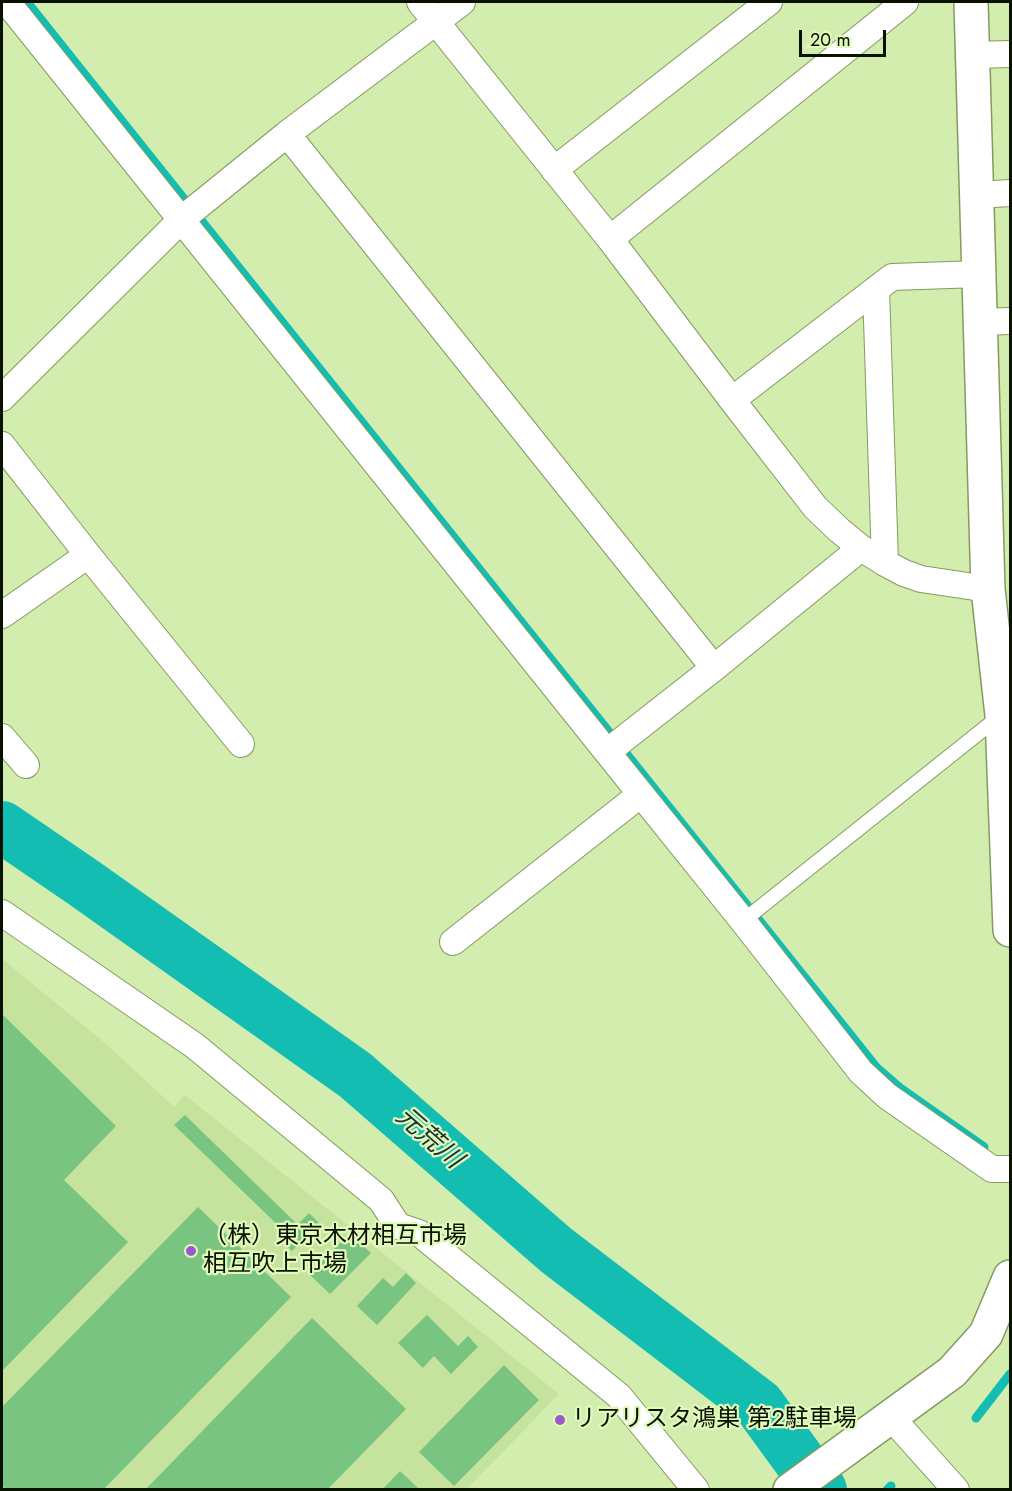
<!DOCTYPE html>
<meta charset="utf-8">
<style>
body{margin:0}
#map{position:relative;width:1012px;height:1491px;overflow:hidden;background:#d2edad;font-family:Jost,sans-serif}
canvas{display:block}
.frame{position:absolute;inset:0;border:3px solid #091100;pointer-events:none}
.scale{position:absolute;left:799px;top:30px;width:87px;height:27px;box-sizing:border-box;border:3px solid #091100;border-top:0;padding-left:8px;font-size:18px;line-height:21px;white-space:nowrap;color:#091100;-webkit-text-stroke:4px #dffaba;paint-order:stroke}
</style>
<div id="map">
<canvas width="1012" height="1491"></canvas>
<div class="frame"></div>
<div class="scale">20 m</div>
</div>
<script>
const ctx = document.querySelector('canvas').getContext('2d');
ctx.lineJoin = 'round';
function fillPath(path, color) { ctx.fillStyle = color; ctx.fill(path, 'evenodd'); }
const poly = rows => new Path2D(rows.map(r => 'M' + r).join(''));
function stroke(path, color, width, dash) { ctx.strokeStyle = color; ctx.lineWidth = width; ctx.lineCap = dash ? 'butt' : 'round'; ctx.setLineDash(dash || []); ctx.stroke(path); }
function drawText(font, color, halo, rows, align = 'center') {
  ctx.font = font + ' Jost,"Noto Sans JP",sans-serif'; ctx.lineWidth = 4.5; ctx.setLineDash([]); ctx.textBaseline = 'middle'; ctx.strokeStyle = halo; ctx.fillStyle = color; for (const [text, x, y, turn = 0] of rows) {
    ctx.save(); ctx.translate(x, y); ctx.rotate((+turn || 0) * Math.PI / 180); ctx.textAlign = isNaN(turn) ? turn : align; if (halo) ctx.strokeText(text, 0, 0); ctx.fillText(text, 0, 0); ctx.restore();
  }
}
fillPath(poly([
 [2,959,105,1043,174,1107,185,1095,559,1394,467,1489,2,1489]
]), '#c6e39d');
stroke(poly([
 [27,2,877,1068,900,1088,984,1147],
 [976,1418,1010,1374],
 [887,1490,891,1486]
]), '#13bdb1', 9);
stroke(poly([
 [2,827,84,883,355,1075,556,1250,759,1405,821,1490]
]), '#13bdb1', 52);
fillPath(poly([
 [2,1014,116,1126,64,1180,128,1242,2,1371],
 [185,1115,296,1223,286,1233,174,1125],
 [198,1207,291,1297,103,1490,6,1490,2,1485,2,1407],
 [309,1213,319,1223,292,1251,282,1241],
 [350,1233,371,1253,330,1294,309,1274],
 [406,1273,416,1283,377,1325,357,1306,383,1278,393,1287],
 [427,1315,458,1346,468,1336,478,1347,451,1374,434,1356,423,1368,398,1343],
 [312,1318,406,1409,327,1490,145,1490],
 [504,1365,539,1400,454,1486,419,1452],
 [400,1471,420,1490,382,1490]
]), '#78c480');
const lane = poly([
 [743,921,1000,716]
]);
const street = poly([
 [7,2,607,752,743,921,861,1072,887,1096,992,1169,1010,1169],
 [420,2,610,239,732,400,815,507,839,530,861,548],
 [973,55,1010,54],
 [287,134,714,668],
 [554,170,769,2],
 [977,195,1010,193],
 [610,239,905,2],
 [876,289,885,563],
 [981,322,1010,321],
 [2,398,182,219,287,134,462,2],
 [732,400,892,277,979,274],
 [2,445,88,555,241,744],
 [2,615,88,555],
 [2,737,26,765],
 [607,752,714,668,861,548,885,563,904,573,921,579,988,589],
 [2,913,195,1046,381,1200,398,1226,419,1233,619,1396,696,1490],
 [453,942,641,794],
 [890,1416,956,1490]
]);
const secondary = poly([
 [971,2,988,589,1002,715,1010,930],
 [790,1490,952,1372,986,1334,1010,1277]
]);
stroke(lane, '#839b5f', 16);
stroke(street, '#839b5f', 28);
stroke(secondary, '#839b5f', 36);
stroke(lane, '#fff', 14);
stroke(street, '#fff', 26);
stroke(secondary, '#fff', 33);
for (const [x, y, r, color] of [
 [191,1251,6,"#9959cf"],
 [560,1420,6,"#9959cf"]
]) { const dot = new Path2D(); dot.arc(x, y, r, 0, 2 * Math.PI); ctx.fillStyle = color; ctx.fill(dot); stroke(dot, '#dffaba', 2); }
drawText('24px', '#091100', '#dffaba', [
 ["（株）東京木材相互市場",203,1237],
 ["相互吹上市場",203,1265],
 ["リアリスタ鴻巣 第2駐車場",572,1420]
], 'left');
drawText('italic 26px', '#18302e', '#dffaba', [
 ["元荒川",428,1139,41]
]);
</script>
